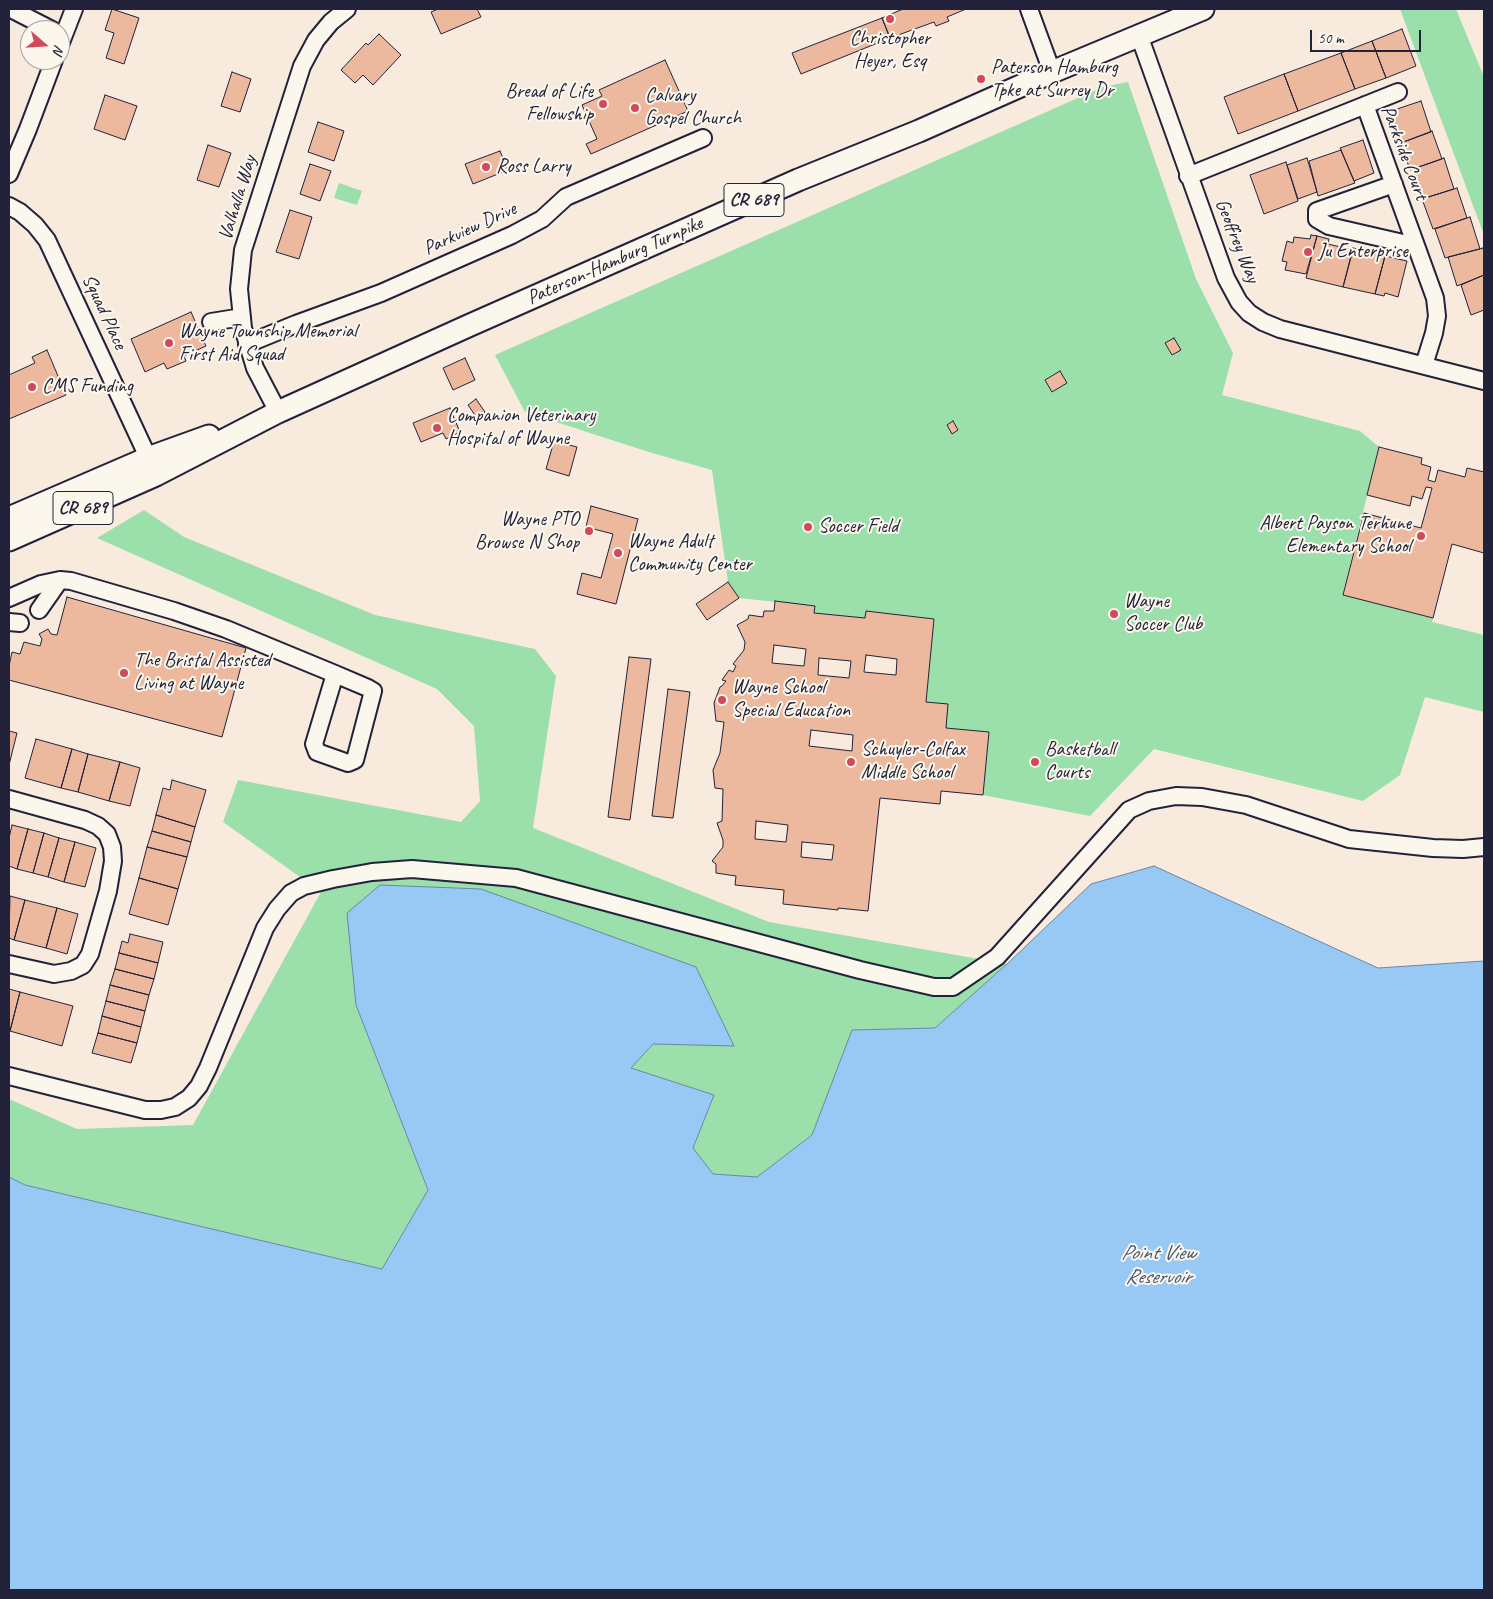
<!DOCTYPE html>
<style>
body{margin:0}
#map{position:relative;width:1493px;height:1599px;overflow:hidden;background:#f8eadc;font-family:Caveat,sans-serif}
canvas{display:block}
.frame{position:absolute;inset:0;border:10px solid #22223b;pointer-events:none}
.north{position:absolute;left:20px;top:20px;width:50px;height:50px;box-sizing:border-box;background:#fbf7ec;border:1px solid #a4a2a5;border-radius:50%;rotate:109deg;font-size:14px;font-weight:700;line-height:20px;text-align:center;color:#22223b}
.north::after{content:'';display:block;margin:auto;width:18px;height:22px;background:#d1495b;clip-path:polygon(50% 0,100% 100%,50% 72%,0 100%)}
.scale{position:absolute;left:1310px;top:30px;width:111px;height:22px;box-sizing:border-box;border:2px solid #22223b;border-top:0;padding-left:6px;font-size:15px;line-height:18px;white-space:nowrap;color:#22223b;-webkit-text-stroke:4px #fbf7ec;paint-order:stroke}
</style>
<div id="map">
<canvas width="1493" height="1599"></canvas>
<div class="frame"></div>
<div class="north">N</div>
<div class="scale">50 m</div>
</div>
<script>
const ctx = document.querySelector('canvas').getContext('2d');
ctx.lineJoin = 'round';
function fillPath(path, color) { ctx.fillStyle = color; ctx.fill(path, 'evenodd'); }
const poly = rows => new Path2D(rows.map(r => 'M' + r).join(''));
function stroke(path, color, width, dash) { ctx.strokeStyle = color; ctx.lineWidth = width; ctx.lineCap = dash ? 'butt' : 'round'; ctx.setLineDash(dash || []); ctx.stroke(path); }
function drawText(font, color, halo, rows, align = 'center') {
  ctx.font = font + ' Caveat,sans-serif'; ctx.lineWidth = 4; ctx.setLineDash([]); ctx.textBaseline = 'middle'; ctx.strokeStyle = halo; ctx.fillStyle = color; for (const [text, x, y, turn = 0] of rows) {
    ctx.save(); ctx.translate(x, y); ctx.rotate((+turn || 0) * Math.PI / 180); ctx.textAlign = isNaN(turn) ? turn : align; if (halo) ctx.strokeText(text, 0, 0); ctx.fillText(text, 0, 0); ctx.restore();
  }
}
fillPath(poly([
 [1400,9,1456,9,1484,77,1484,235],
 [1128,82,1196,279,1233,353,1222,395,1360,431,1379,447,1343,594,1433,618,1432,622,1484,635,1484,712,1425,697,1400,775,1363,801,1154,749,1090,816,983,795,989,732,946,728,926,702,934,619,866,611,865,618,814,613,814,606,739,598,728,582,712,470,652,453,525,412,495,355,1103,87],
 [339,183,362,191,357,205,334,198],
 [144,510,184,537,375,615,535,649,556,676,533,828,769,922,1007,964,935,1028,852,1030,812,1135,757,1177,713,1174,693,1148,714,1095,631,1068,653,1044,734,1046,356,1005,428,1190,382,1269,25,1185,9,1177,9,1099,77,1129,193,1125,321,892,223,822,238,780,461,822,480,801,474,726,437,689,97,538]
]), '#9bdfab');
const water = poly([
 [1154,866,1378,968,1484,961,1484,1590,9,1590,9,1177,25,1185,382,1269,428,1190,356,1005,347,913,380,885,481,889,696,967,734,1046,653,1044,631,1068,714,1095,693,1148,713,1174,757,1177,812,1135,852,1030,935,1028,1007,964,1091,884,1154,866]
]);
fillPath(water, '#97c9f4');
stroke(water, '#6886aa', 1);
const building = poly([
 [112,9,139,18,124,64,106,58,114,33,105,30,112,9],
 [438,9,477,9,481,17,441,34,431,12,438,9],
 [903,9,966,9,947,17,949,21,936,26,934,22,890,38,882,18,903,9],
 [882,18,890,38,801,74,792,53,882,18],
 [1402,29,1416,66,1386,78,1372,41,1402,29],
 [379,34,401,55,373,85,363,75,355,83,341,70,366,43,368,45,379,34],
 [1372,41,1386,78,1355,89,1341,53,1372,41],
 [1341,53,1355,89,1298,111,1284,74,1341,53],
 [665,60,688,111,591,154,586,144,597,139,582,105,602,96,599,90,665,60],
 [232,72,251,79,240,112,221,106,232,72],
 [1284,74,1298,111,1238,134,1224,97,1284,74],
 [105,95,137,106,125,140,94,129,105,95],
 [1421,101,1431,132,1398,144,1388,112,1421,101],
 [318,122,344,131,334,161,308,152,318,122],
 [1432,131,1442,159,1410,170,1401,143,1432,131],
 [1363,140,1374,173,1354,181,1340,148,1363,140],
 [208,145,231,153,219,187,197,180,208,145],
 [1341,150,1355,183,1318,196,1309,161,1341,150],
 [500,151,508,170,473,184,465,164,500,151],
 [1307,158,1317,192,1298,199,1287,165,1307,158],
 [1444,158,1454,189,1422,199,1413,169,1444,158],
 [1286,162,1298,201,1264,214,1250,175,1286,162],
 [310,164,331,171,320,201,300,194,310,164],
 [1457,188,1467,218,1433,229,1422,199,1457,188],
 [290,210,312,217,299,259,276,252,290,210],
 [1470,217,1480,249,1445,258,1435,229,1470,217],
 [1311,235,1317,236,1306,274,1285,270,1287,262,1282,261,1287,241,1293,243,1294,237,1310,239,1311,235],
 [1317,236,1329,239,1328,244,1353,250,1343,287,1306,278,1317,236],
 [1353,248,1385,256,1375,294,1343,287,1353,248],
 [1483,248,1484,253,1484,275,1457,286,1448,257,1483,248],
 [1385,256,1407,261,1398,297,1385,293,1384,296,1375,294,1385,256],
 [1484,275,1484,310,1471,315,1461,285,1484,275],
 [191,312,206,346,184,356,186,361,167,369,164,363,145,372,131,339,191,312],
 [1174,338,1181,350,1172,355,1165,343,1174,338],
 [47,350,66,395,9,419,9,375,35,363,32,357,47,350],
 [465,358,475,380,453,390,443,368,465,358],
 [1060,371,1067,383,1052,392,1045,380,1060,371],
 [476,399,485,412,477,418,468,405,476,399],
 [450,408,460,432,446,439,443,433,421,442,413,423,450,408],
 [953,421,958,430,952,434,947,425,953,421],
 [554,441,577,447,569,476,546,469,554,441],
 [1379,447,1422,458,1421,464,1431,467,1428,480,1435,482,1438,470,1465,477,1467,468,1484,472,1484,553,1452,544,1433,618,1343,595,1364,513,1421,528,1432,488,1426,487,1422,499,1412,496,1410,506,1367,495,1379,447],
 [591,506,638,519,616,604,577,594,582,573,601,578,613,534,586,527,591,506],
 [728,582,739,598,707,620,696,604,728,582],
 [67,597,246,648,222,737,9,680,9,666,12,652,20,654,24,642,40,646,42,639,39,634,48,629,51,634,57,635,67,597],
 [775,601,815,606,814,613,865,618,866,611,934,619,926,702,948,704,946,728,989,732,983,795,941,791,940,804,880,798,868,911,838,908,838,910,783,904,784,890,735,885,736,876,716,873,716,864,712,861,723,847,723,840,717,823,722,821,723,789,715,788,713,770,720,753,724,722,716,721,714,703,720,687,722,686,726,681,722,680,729,670,733,672,736,666,733,664,744,650,745,642,737,625,748,619,749,615,763,617,764,611,774,611,775,601],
 [774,645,806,649,804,666,772,663,774,645],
 [866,655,897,659,896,675,864,672,866,655],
 [819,658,851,661,849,678,818,675,819,658],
 [811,730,853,735,852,751,809,746,811,730],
 [756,821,788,825,786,842,755,839,756,821],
 [802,842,834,845,832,860,801,857,802,842],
 [629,657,651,659,630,820,608,817,629,657],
 [668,689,690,692,673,818,652,816,668,689],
 [9,731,17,733,9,765,9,731],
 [36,739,72,749,61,788,25,778,36,739],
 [72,749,88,754,78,792,61,788,72,749],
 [88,754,120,762,109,801,78,792,88,754],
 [120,762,140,768,130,806,109,801,120,762],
 [172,780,206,790,195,827,156,815,163,788,170,790,172,780],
 [156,815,195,827,191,842,152,831,156,815],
 [12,825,28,829,17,869,9,866,9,838,12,825],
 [28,829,44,833,33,873,17,869,28,829],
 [152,831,191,842,187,857,147,847,152,831],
 [44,833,59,838,48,877,33,873,44,833],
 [59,838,75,842,64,882,48,877,59,838],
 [75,842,96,848,85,887,64,882,75,842],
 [147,847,187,857,178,889,139,878,147,847],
 [139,878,178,889,168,925,129,914,139,878],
 [10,896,25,900,14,940,9,938,10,896],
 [25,900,57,908,46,948,14,940,25,900],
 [57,908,78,914,67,954,46,948,57,908],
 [130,934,163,942,158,963,119,953,122,941,128,943,130,934],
 [119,953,158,963,154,979,115,969,119,953],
 [115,969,154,979,149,995,110,985,115,969],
 [110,985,149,995,145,1011,106,1001,110,985],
 [9,989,20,992,10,1031,9,1031,9,989],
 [20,992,73,1006,62,1046,10,1031,20,992],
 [106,1001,145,1011,141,1027,102,1016,106,1001],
 [102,1016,141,1027,137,1043,98,1033,102,1016],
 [98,1033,137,1043,131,1063,92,1053,98,1033]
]);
fillPath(building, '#ecb89e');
stroke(building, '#22223b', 1);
const minor = poly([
 [11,9,52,30],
 [1029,9,1052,72],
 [1139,35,1226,278,1239,302,1249,313,1263,322,1280,329,1484,381],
 [60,45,74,9],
 [1365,105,1435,298,1437,316,1434,333,1424,365],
 [9,174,28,129,54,60],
 [1188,176,1398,92],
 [1394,184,1317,211,1317,219,1329,226,1416,246],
 [9,206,20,212,35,225,47,240,153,468],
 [211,322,242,317],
 [247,344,296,324,381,293,512,235,542,219,566,197,703,138],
 [278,412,255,368,243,328,239,289,243,250,302,66,316,40,331,22,347,9],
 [9,598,41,584,60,580,71,581,174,611,226,629,335,674,368,688,373,691,355,760,348,763,317,752,314,744,335,674],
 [39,610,60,580],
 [9,622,20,623],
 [9,799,85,820,98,826,107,834,112,847,113,861,108,891,90,954,83,965,71,971,54,974,9,964],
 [9,1076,145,1110,161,1110,175,1107,189,1098,199,1086,208,1068,265,928,277,909,291,893,304,886,333,879,372,872,412,869,516,878,860,970,934,987,953,987,997,957,1129,810,1149,801,1176,796,1202,797,1246,805,1349,839,1433,848,1463,849,1484,847]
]);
const major = poly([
 [9,518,148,458,209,436],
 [9,540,156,475,278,412,468,326,798,180,919,131,1052,72,1203,9]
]);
stroke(minor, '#22223b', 20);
stroke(major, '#22223b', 25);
stroke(minor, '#fbf7ec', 16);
stroke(major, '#fbf7ec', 21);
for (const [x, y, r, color] of [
 [890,19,5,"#d1495b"],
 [981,79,5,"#d1495b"],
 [603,104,5,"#d1495b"],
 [635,108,5,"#d1495b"],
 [486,167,5,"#d1495b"],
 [1308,252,5,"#d1495b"],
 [169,343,5,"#d1495b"],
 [32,387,5,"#d1495b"],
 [437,428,5,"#d1495b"],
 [808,527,5,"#d1495b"],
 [589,531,5,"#d1495b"],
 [1421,536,5,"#d1495b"],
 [618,553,5,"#d1495b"],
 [1114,614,5,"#d1495b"],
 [124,673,5,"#d1495b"],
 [722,700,5,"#d1495b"],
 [851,762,5,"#d1495b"],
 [1035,762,5,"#d1495b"]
]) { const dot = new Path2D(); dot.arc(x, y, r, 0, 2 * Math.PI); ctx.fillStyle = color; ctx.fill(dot); stroke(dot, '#fbf7ec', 2); }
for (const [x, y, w] of [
 [754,200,60],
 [83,508,60]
]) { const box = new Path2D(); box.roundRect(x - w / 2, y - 16.5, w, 33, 4); ctx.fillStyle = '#fbf7ec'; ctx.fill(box); stroke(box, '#22223b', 1); }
drawText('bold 19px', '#22223b', null, [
 ["CR 689",754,200],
 ["CR 689",83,508]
]);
drawText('20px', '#22223b', '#fbf7ec', [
 ["Christopher",890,39,"center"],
 ["Heyer, Esq",890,62,"center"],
 ["Paterson Hamburg",991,68],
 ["Tpke at Surrey Dr",991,91],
 ["Bread of Life",593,92,"right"],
 ["Fellowship",593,115,"right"],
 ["Calvary",645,96],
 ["Gospel Church",645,119],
 ["Ross Larry",496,167],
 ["Ju Enterprise",1318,252],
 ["Wayne Township Memorial",179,332],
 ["First Aid Squad",179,355],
 ["CMS Funding",42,387],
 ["Companion Veterinary",447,416],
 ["Hospital of Wayne",447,439],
 ["Wayne PTO",579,520,"right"],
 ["Browse N Shop",579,543,"right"],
 ["Albert Payson Terhune",1411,524,"right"],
 ["Elementary School",1411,547,"right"],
 ["Soccer Field",818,527],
 ["Wayne Adult",628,542],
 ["Community Center",628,565],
 ["Wayne",1124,602],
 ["Soccer Club",1124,625],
 ["The Bristal Assisted",134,661],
 ["Living at Wayne",134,684],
 ["Wayne School",732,688],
 ["Special Education",732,711],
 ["Schuyler-Colfax",861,750],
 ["Middle School",861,773],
 ["Basketball",1045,750],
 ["Courts",1045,773]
], 'left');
drawText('20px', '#22223b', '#fbf7ec', [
 ["Parkside Court",1404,153,69],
 ["Valhalla Way",238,198,-73],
 ["Parkview Drive",470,229,-25],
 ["Geoffrey Way",1237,241,68],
 ["Paterson-Hamburg Turnpike",615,261,-24],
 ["Squad Place",104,312,65]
]);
drawText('italic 21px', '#455472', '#fbf7ec', [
 ["Point View",1158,1253],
 ["Reservoir",1158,1277]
]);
</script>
